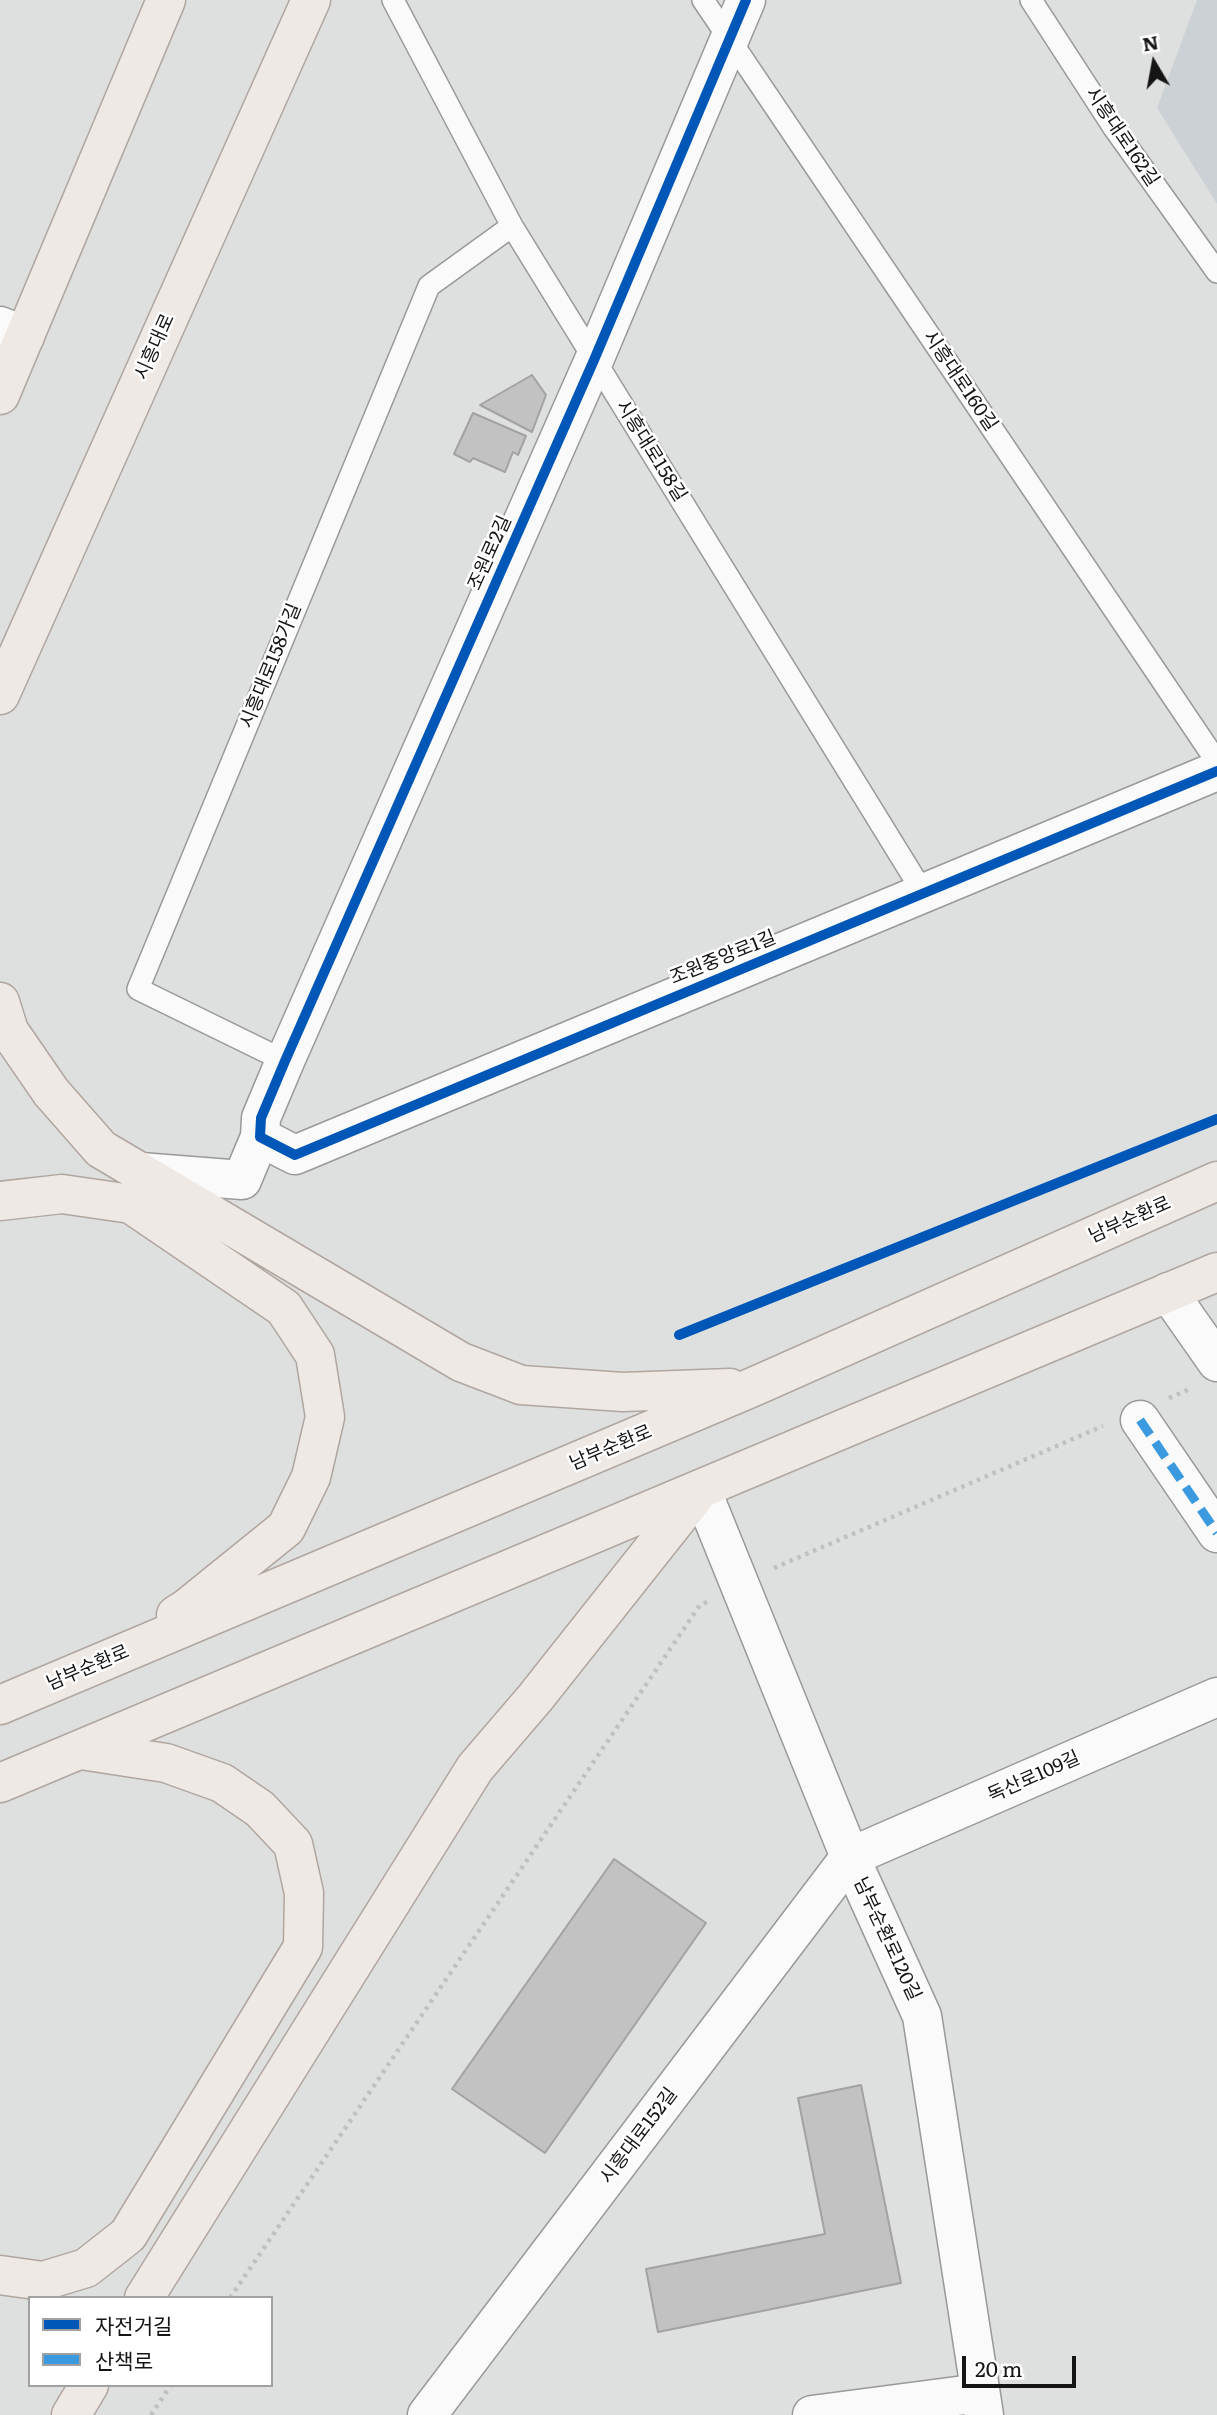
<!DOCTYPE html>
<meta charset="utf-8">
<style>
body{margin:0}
#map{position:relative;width:1217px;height:2415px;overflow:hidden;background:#dedfdf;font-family:Literata,"Noto Sans KR",serif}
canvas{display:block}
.legend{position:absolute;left:28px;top:2296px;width:245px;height:91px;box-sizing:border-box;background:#fff;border:2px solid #a1a1a2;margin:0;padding:9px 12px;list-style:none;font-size:21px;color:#151516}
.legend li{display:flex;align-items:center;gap:14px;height:35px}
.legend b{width:35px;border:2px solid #a1a1a2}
.north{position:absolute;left:1119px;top:28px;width:70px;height:70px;-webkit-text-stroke:5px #fff;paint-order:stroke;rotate:350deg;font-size:19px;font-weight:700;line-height:28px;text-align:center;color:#151516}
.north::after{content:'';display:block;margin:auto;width:24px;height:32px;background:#151516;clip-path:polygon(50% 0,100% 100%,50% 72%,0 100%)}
.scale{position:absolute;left:962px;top:2356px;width:114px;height:32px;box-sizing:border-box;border:4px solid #151516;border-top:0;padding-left:9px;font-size:21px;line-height:24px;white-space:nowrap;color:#151516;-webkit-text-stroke:5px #fff;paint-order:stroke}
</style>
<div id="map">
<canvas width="1217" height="2415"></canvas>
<ul class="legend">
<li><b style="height:9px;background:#0057b8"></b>자전거길</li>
<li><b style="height:9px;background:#3b9adf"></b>산책로</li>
</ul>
<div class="north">N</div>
<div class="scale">20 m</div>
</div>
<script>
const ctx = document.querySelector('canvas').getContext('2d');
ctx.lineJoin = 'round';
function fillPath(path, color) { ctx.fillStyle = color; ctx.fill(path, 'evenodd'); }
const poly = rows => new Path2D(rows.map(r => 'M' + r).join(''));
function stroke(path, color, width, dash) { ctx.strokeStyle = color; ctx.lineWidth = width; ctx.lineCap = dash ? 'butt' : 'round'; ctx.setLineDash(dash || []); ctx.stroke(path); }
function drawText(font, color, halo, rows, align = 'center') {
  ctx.font = font + ' Literata,"Noto Sans KR",serif'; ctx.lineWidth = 5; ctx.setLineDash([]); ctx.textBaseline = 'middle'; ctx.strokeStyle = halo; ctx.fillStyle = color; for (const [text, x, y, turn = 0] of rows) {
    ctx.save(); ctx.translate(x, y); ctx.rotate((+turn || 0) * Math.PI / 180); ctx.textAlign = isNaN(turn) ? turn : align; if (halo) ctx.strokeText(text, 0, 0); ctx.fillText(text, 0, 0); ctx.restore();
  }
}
fillPath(poly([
 [1197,0,1217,0,1217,204,1157,108]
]), '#ccd1d5');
const building = poly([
 [532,375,546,395,532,432,480,405,532,375],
 [473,413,526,436,518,455,513,452,505,472,473,458,470,462,454,454,473,413],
 [614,1859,706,1923,545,2153,452,2089,614,1859],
 [861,2085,901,2283,658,2332,646,2269,825,2234,798,2098,861,2085]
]);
fillPath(building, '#c2c2c2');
stroke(building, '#a2a2a2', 2);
const lane = poly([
 [393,0,512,226,924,894],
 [703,0,1217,762],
 [1031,0,1114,128,1217,272],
 [285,1061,138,989,429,286,512,226]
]);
const street = poly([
 [746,0,594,360,285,1061,261,1118,260,1137,295,1155,1217,771],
 [0,326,25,336],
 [140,1172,242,1180,260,1137],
 [1168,1292,1217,1362],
 [1140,1420,1217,1533],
 [701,1489,850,1857,922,2016,984,2415],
 [427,2415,850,1857,1217,1697],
 [812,2415,980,2393]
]);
const primary = poly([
 [0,395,166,0],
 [0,695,311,0],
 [0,1002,9,1031,51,1092,101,1149,461,1362,521,1385,623,1392,730,1388],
 [0,1201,62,1194,131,1204,284,1308,315,1355,325,1417,311,1477,286,1528,187,1608,176,1615],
 [0,1705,753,1387,1217,1181],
 [0,1783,1217,1272],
 [0,2275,43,2281,86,2268,128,2235,303,1947,304,1893,293,1844,260,1809,222,1783,166,1763,81,1750],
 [144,2298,475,1768,535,1698,699,1491],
 [71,2415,89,2385]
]);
stroke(lane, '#989999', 24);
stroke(street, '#989999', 41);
stroke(primary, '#b0a69f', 41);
stroke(poly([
 [1169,1398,1190,1389],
 [774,1568,1103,1426],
 [230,2298,700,1605,707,1602],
 [151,2415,171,2385]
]), '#c0c0c1', 4.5, [3.5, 5]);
stroke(lane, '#fafafa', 21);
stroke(street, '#fafafa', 38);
stroke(primary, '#efe9e5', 38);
stroke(poly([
 [1140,1420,1217,1533]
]), '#3b9adf', 9, [18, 9]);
stroke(poly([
 [746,0,594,360,285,1061,261,1118,260,1137,295,1155,1217,771],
 [679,1335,1217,1119]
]), '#0057b8', 10);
drawText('19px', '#151516', '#fff', [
 ["시흥대로162길",1122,137,56],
 ["시흥대로",155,347,-66],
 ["시흥대로160길",960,381,56],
 ["시흥대로158길",651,451,58],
 ["조원로2길",490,553,-66],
 ["시흥대로158가길",271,666,-68],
 ["조원중앙로1길",723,958,-22],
 ["남부순환로",1130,1220,-24],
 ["남부순환로",611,1448,-23],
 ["남부순환로",88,1668,-23],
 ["독산로109길",1034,1777,-24],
 ["남부순환로120길",887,1939,65],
 ["시흥대로152길",639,2136,-53]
]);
</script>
